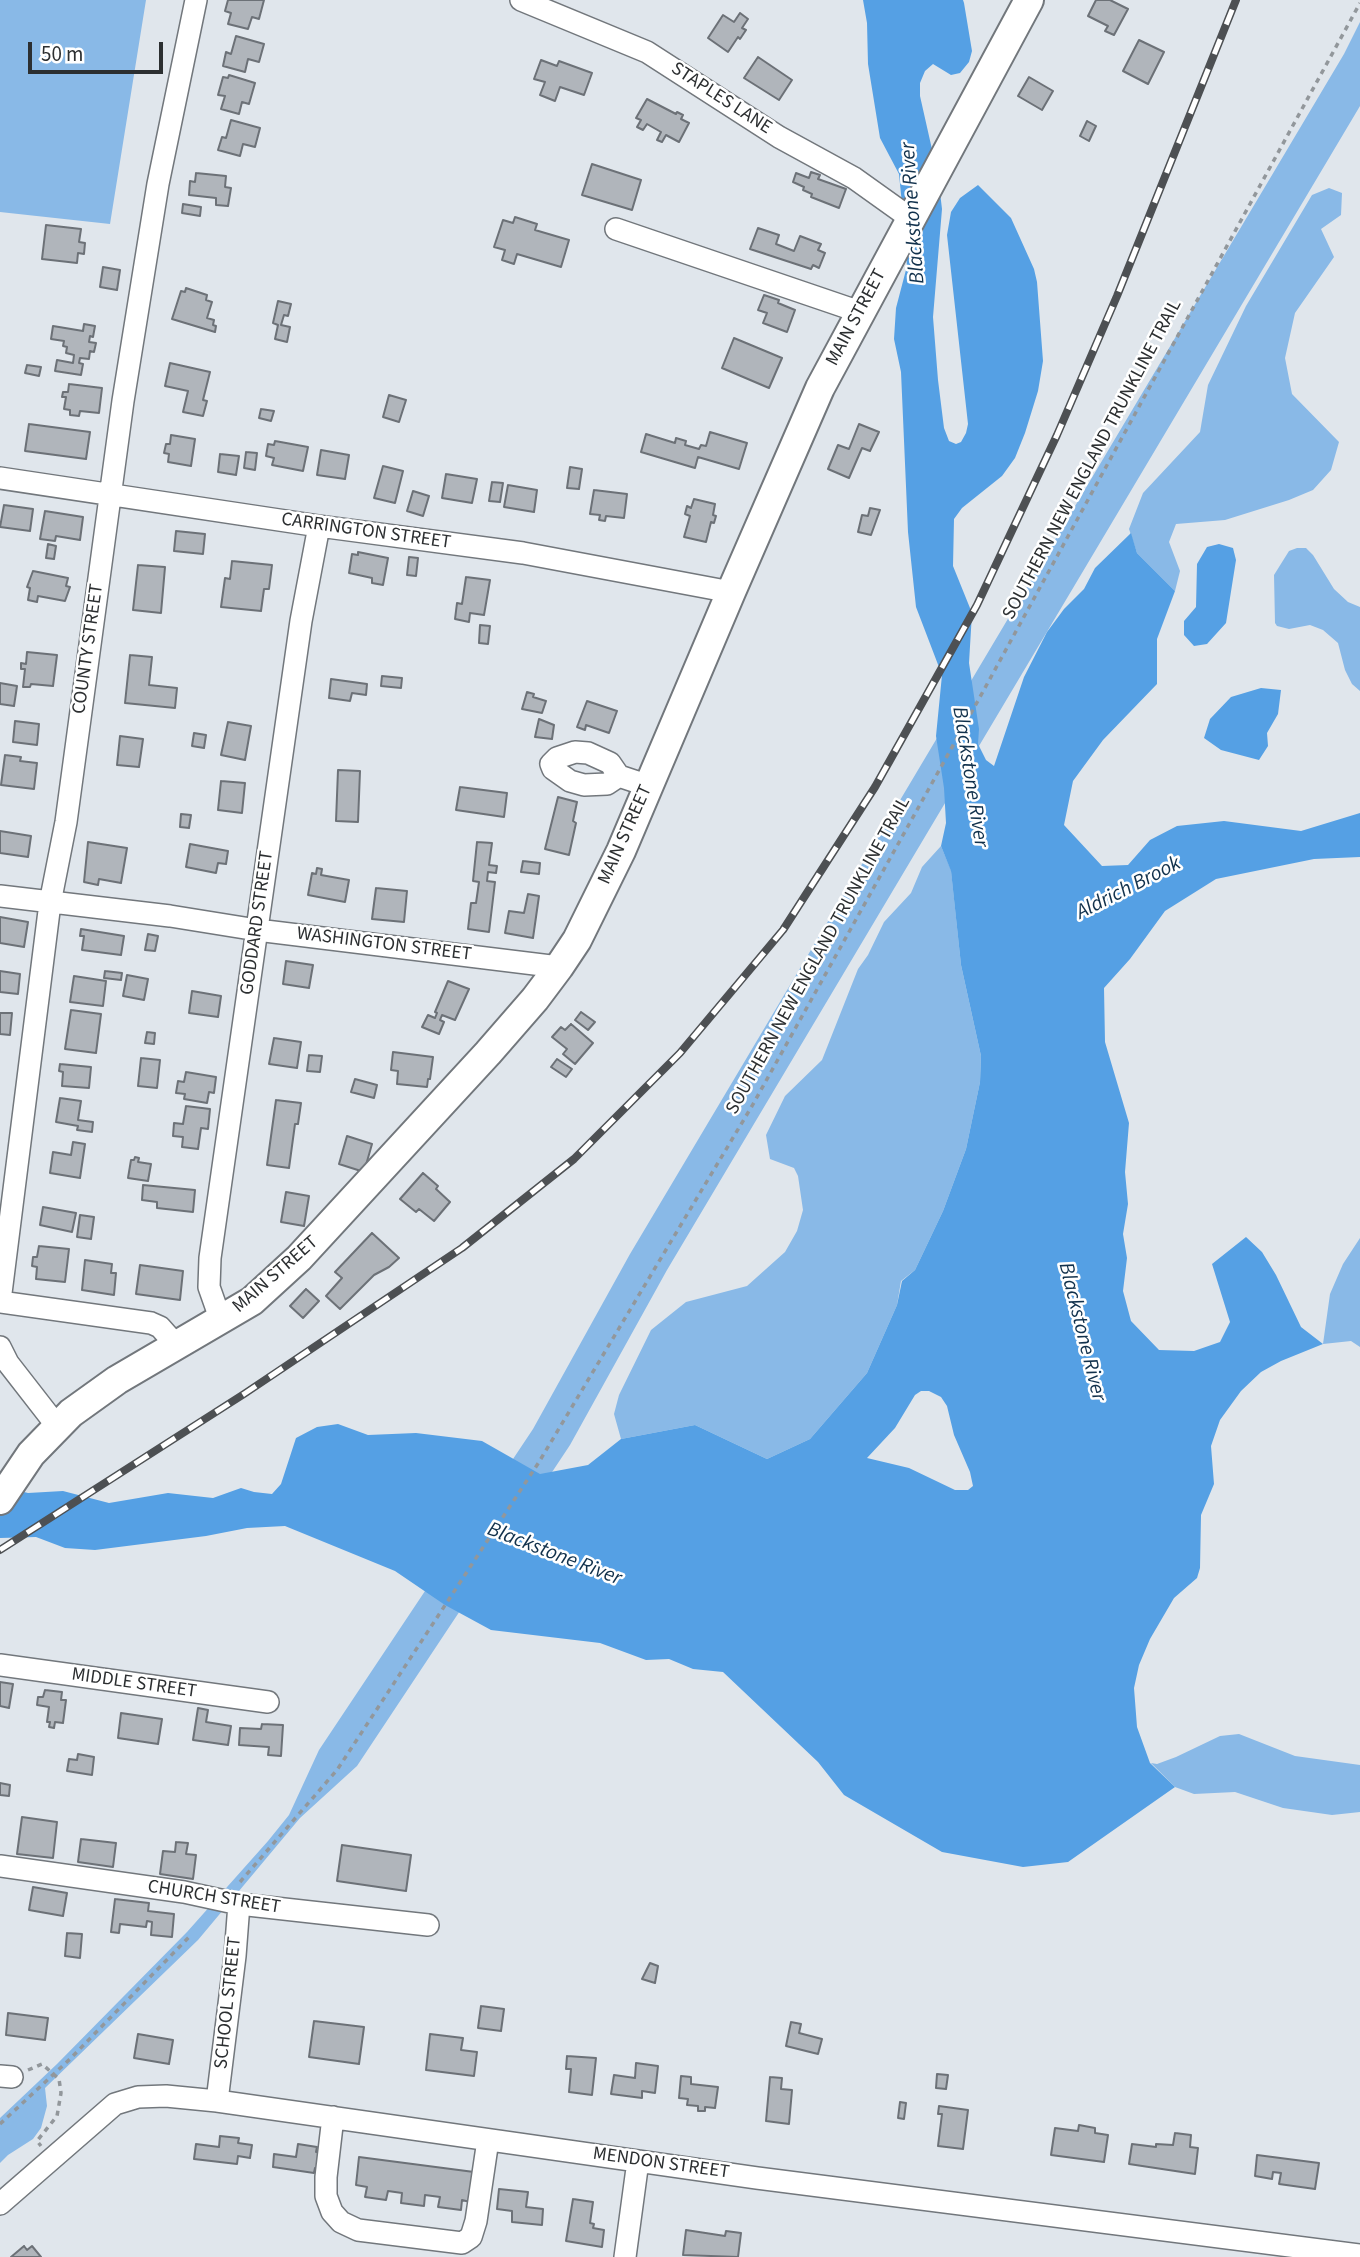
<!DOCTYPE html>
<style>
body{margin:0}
#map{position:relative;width:1360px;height:2257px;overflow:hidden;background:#e0e6ec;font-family:"Source Sans 3",sans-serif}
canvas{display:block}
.scale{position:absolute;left:28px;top:42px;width:135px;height:32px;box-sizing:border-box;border:4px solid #2c2f31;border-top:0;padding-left:9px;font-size:21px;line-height:24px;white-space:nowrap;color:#2c2f31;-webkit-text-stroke:5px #fff;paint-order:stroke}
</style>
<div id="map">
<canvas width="1360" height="2257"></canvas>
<div class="scale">50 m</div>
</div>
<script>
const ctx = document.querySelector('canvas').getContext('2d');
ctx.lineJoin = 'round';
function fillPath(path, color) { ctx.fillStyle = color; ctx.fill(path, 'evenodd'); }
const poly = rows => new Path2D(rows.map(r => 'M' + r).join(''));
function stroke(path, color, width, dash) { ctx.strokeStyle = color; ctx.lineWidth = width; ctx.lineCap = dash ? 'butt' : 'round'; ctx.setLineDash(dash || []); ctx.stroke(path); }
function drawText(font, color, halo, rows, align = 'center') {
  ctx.font = font + ' "Source Sans 3",sans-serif'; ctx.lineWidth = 5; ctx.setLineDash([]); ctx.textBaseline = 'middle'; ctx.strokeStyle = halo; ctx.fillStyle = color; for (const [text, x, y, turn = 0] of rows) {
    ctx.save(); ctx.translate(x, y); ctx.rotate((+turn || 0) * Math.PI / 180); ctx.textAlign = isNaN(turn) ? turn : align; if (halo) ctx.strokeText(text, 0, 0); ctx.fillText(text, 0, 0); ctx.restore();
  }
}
fillPath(poly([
 [0,0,146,0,110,224,0,212],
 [1360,22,1360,106,667,1270,570,1445,357,1766,300,1818,198,1940,45,2088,47,2106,41,2128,33,2139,8,2155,0,2163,0,2118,57,2064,187,1932,268,1841,289,1815,319,1750,533,1429,630,1254,1344,54],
 [1329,188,1342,193,1341,215,1321,229,1334,257,1295,313,1285,358,1292,394,1339,442,1331,470,1313,490,1289,500,1225,520,1176,524,1169,542,1180,571,1175,591,1137,553,1129,529,1143,493,1200,432,1208,385,1246,306,1312,195],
 [1297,548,1306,548,1313,555,1334,589,1348,602,1360,607,1360,691,1352,684,1345,670,1338,643,1323,630,1310,625,1289,629,1277,626,1275,623,1274,575,1289,551],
 [941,846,951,870,961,965,981,1056,980,1082,966,1149,943,1211,915,1270,901,1281,897,1305,867,1373,810,1439,767,1459,695,1425,621,1439,614,1414,619,1395,651,1330,686,1302,747,1286,785,1252,797,1231,803,1210,798,1176,794,1168,770,1159,766,1135,785,1096,822,1060,858,969,868,955,884,922,911,893,922,867],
 [1360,1238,1360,1347,1351,1341,1323,1344,1330,1294,1343,1264],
 [1239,1734,1295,1756,1360,1765,1360,1812,1332,1815,1283,1808,1235,1792,1194,1794,1175,1787,1151,1763,1157,1764,1176,1757,1220,1736]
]), '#89b9e7');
fillPath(poly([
 [863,0,963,0,964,3,972,51,969,62,960,73,951,75,933,64,925,71,920,83,920,96,938,176,942,209,933,317,938,380,944,428,949,441,956,444,961,442,966,433,968,424,947,235,951,212,960,198,978,185,1011,218,1034,269,1037,282,1043,361,1038,391,1025,433,1015,458,1002,476,962,508,954,519,953,566,972,613,969,663,979,729,978,744,986,760,994,766,1024,677,1047,632,1064,609,1084,589,1095,568,1131,533,1137,553,1175,591,1157,639,1157,684,1103,740,1073,781,1064,825,1102,866,1128,865,1150,840,1177,826,1224,821,1301,831,1360,813,1360,857,1314,859,1216,879,1165,911,1130,959,1104,988,1105,1042,1129,1123,1125,1172,1128,1204,1123,1234,1127,1258,1123,1291,1131,1321,1159,1350,1194,1351,1220,1342,1230,1322,1212,1264,1246,1237,1262,1252,1276,1275,1301,1327,1323,1344,1281,1361,1261,1372,1241,1391,1220,1420,1211,1446,1214,1484,1201,1515,1200,1568,1197,1578,1174,1598,1150,1639,1139,1665,1134,1688,1137,1727,1150,1763,1175,1787,1068,1862,1023,1867,942,1852,844,1795,818,1762,723,1672,693,1669,669,1659,646,1660,600,1643,491,1630,445,1605,395,1571,285,1526,247,1528,206,1536,95,1550,65,1548,36,1537,0,1538,0,1486,28,1493,63,1491,109,1503,168,1493,213,1498,241,1488,254,1492,272,1494,281,1484,296,1438,317,1427,338,1424,368,1435,416,1433,482,1441,540,1474,588,1465,621,1439,695,1425,767,1459,810,1439,867,1373,897,1305,902,1281,915,1270,943,1211,966,1149,980,1082,981,1056,961,965,951,871,941,846,946,823,944,788,936,736,942,675,916,607,908,532,901,372,894,339,896,308,907,266,902,204,899,174,880,138,868,64,867,23],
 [921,1391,929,1391,941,1397,947,1406,954,1435,970,1472,973,1486,968,1490,955,1490,909,1468,867,1458,895,1428,915,1395],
 [1219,544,1233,548,1236,560,1226,623,1207,644,1194,646,1184,635,1184,621,1196,607,1197,564,1207,547],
 [1261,688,1281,690,1278,714,1267,733,1268,746,1259,760,1221,750,1204,738,1210,719,1231,697]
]), '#55a0e4');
const building = poly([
 [228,0,264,0,259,19,252,17,248,29,228,24,231,13,225,11,228,0],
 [1096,0,1110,0,1128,9,1114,35,1105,31,1108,26,1088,16,1096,0],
 [740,13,748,19,742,28,746,30,740,39,738,37,728,52,708,38,723,15,734,22,740,13],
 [236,36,264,44,259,62,248,59,245,72,223,66,226,52,231,54,236,36],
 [1139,40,1164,52,1148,84,1123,71,1139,40],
 [758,57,792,80,779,100,744,78,758,57],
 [541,60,557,66,559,61,592,73,584,95,560,87,555,101,540,95,545,82,534,79,541,60],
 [229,75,255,83,249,104,242,102,239,114,221,109,225,96,218,95,223,77,228,78,229,75],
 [1029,77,1053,91,1042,110,1018,96,1029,77],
 [647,99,676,114,677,112,683,115,681,119,689,123,679,142,666,135,662,142,657,140,661,132,647,124,643,130,637,127,641,120,636,118,647,99],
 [231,120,260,128,255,147,243,144,240,156,218,150,222,137,226,138,231,120],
 [1087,121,1096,126,1089,141,1080,136,1087,121],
 [592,164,641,180,632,210,582,195,592,164],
 [811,172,820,175,818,179,846,189,839,208,811,197,812,194,803,190,804,187,793,182,796,173,809,178,811,172],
 [196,173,226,176,225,187,231,188,228,206,216,205,216,198,189,195,190,181,195,182,196,173],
 [183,204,201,207,200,216,182,213,183,204],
 [515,217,537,224,535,230,569,240,561,267,517,254,514,264,502,260,505,250,494,247,503,220,513,223,515,217],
 [46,225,81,229,79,242,85,243,84,254,78,253,77,263,42,259,46,225],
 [758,228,779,235,776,244,794,251,800,236,821,244,818,250,825,253,819,268,813,265,811,269,750,249,758,228],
 [103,267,120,270,117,290,100,287,103,267],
 [186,288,207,295,206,300,212,302,207,318,214,320,213,325,216,326,215,332,172,319,181,291,185,292,186,288],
 [764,295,779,300,778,303,795,310,787,332,763,323,767,313,758,310,764,295],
 [278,301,291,304,288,316,284,315,281,325,290,327,287,342,275,339,278,325,273,323,278,301],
 [84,324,95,326,93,337,90,336,89,342,96,343,94,352,90,351,89,359,80,358,79,363,83,364,81,375,55,371,57,360,73,363,74,355,66,353,67,347,63,346,64,341,51,339,53,326,83,331,84,324],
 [734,338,782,358,769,388,722,368,734,338],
 [170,363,210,372,203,400,207,401,203,416,183,412,188,391,165,386,170,363],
 [27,365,41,367,39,376,25,373,27,365],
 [69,384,102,388,99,413,80,411,79,416,70,415,70,410,64,409,66,397,62,397,63,392,68,392,69,384],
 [389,395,406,400,399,422,383,417,389,395],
 [261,409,274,411,271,421,259,418,261,409],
 [29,424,90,432,86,459,25,451,29,424],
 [859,424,879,432,870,451,862,448,849,478,828,469,838,445,849,449,859,424],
 [710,432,747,443,739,469,698,457,695,468,641,452,646,434,675,443,676,438,686,441,685,445,699,449,701,445,706,446,710,432],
 [171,435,195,439,191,466,168,462,169,454,164,453,166,444,170,444,171,435],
 [275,441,308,447,303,471,272,465,274,458,266,456,268,444,274,445,275,441],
 [321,450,349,455,345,479,317,475,321,450],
 [246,452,257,453,255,470,244,468,246,452],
 [220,454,239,456,236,475,218,472,220,454],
 [383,466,403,471,395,503,374,498,383,466],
 [570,467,582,469,579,489,567,488,570,467],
 [446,474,477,479,472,503,442,498,446,474],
 [492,482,503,483,500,502,489,501,492,482],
 [508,485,537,490,534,512,504,507,508,485],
 [594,490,627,494,624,518,606,516,605,521,599,520,600,515,590,514,594,490],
 [413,491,429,496,423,516,407,511,413,491],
 [694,499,715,504,713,515,716,516,714,523,711,522,706,542,684,537,690,516,685,514,687,506,691,508,694,499],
 [4,505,33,509,30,531,0,527,4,505],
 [870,508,880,510,871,535,858,532,862,515,868,516,870,508],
 [45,511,83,517,80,540,56,536,55,541,40,539,45,511],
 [176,531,205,534,203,554,174,551,176,531],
 [48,544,56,546,54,559,46,558,48,544],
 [358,552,388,558,383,585,372,583,372,578,349,573,352,554,358,555,358,552],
 [409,557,418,558,416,576,407,575,409,557],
 [232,561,272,565,269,589,264,589,261,611,221,607,225,578,230,579,232,561],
 [138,565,165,567,161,613,133,610,138,565],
 [33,571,68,578,66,586,70,587,65,601,38,596,37,602,28,600,30,588,27,587,33,571],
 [466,577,490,580,484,615,470,613,469,622,455,619,457,603,462,604,466,577],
 [480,625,490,626,488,644,479,643,480,625],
 [27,652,57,655,53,686,31,684,30,687,23,687,25,669,21,669,21,663,26,664,27,652],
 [130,655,152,657,149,685,177,688,175,708,125,703,130,655],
 [382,676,402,678,401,688,381,686,382,676],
 [331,679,367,684,366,695,352,693,350,701,329,698,331,679],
 [0,683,17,686,14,706,0,704,0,683],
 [527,692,534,694,533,697,546,701,542,713,522,709,527,692],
 [587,701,617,711,609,733,586,725,585,730,577,727,587,701],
 [539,719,554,725,552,739,535,737,539,719],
 [15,721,39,724,37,745,13,742,15,721],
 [228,722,251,726,245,760,221,755,228,722],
 [194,733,206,735,204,748,192,746,194,733],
 [120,736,143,739,139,767,117,765,120,736],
 [5,755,21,757,20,761,37,763,34,789,1,785,5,755],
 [338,770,360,771,358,822,336,821,338,770],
 [221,781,245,783,242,813,218,810,221,781],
 [460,787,507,793,504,817,456,810,460,787],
 [558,797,577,802,573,821,576,823,569,855,545,849,558,797],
 [181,814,191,815,189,828,180,827,181,814],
 [0,831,31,836,28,857,0,853,0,831],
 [88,842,127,848,121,883,99,879,98,885,84,882,88,842],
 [477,842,492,843,489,865,497,866,496,873,488,872,487,881,495,882,489,932,468,929,471,903,476,903,479,882,473,881,477,842],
 [190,844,228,851,226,864,218,863,216,873,186,867,190,844],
 [523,861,540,863,539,874,521,872,523,861],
 [317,868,322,869,321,875,349,880,345,902,308,895,312,873,316,874,317,868],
 [376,888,407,891,404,922,372,919,376,888],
 [528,894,539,896,533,938,505,933,509,911,524,913,528,894],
 [0,917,28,922,24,947,0,943,0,917],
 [81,929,124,936,121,955,82,950,84,936,80,936,81,929],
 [148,934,158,936,155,951,145,950,148,934],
 [286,961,313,965,309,988,283,984,286,961],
 [0,971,20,974,18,994,0,992,0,971],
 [105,971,122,973,121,980,104,978,105,971],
 [127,975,148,979,144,1000,123,996,127,975],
 [74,976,106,981,103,1006,70,1002,74,976],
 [448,981,469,989,455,1020,442,1015,440,1020,444,1022,439,1034,422,1027,428,1015,435,1018,437,1013,435,1012,448,981],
 [192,991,221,996,218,1017,189,1013,192,991],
 [71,1010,101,1014,96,1053,65,1049,71,1010],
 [581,1012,595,1022,588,1030,575,1020,581,1012],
 [0,1013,12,1013,10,1035,0,1034,0,1013],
 [571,1024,593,1043,575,1064,563,1054,567,1049,552,1037,561,1027,565,1030,571,1024],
 [147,1032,155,1033,154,1044,145,1043,147,1032],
 [274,1038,301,1042,297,1068,269,1064,274,1038],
 [393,1052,433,1057,430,1079,428,1079,427,1087,397,1084,398,1071,391,1070,393,1052],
 [309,1055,322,1056,320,1072,307,1071,309,1055],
 [141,1058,160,1060,157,1088,138,1086,141,1058],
 [557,1059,572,1069,566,1077,551,1067,557,1059],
 [60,1064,91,1067,89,1088,62,1086,63,1072,59,1071,60,1064],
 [186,1072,216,1077,214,1093,209,1092,207,1103,184,1099,185,1094,176,1093,178,1081,184,1082,186,1072],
 [355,1079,377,1085,374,1098,351,1092,355,1079],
 [60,1098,81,1101,78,1120,93,1122,92,1132,77,1130,78,1126,56,1122,60,1098],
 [276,1100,301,1103,298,1124,295,1124,289,1168,267,1165,276,1100],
 [186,1106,210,1109,208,1129,201,1128,198,1149,182,1147,183,1137,173,1136,174,1123,183,1124,186,1106],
 [347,1136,372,1144,364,1172,339,1164,347,1136],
 [73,1142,85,1144,80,1178,50,1173,53,1152,71,1155,73,1142],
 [135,1157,139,1158,138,1162,151,1164,148,1181,128,1178,131,1160,134,1160,135,1157],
 [423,1173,438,1186,436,1189,450,1202,434,1221,419,1209,416,1212,400,1199,423,1173],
 [143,1185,195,1190,193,1212,157,1208,157,1202,142,1200,143,1185],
 [286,1192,309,1196,304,1226,281,1222,286,1192],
 [43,1207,76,1213,72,1232,40,1225,43,1207],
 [80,1215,94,1217,91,1239,77,1237,80,1215],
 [372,1233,399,1258,389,1267,374,1275,340,1309,326,1296,342,1278,335,1272,372,1233],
 [39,1246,69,1249,65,1282,36,1279,37,1267,32,1266,33,1257,37,1257,39,1246],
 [85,1260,112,1264,111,1273,116,1273,114,1295,82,1290,85,1260],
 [140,1265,183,1271,180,1300,136,1294,140,1265],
 [306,1289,319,1301,303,1318,290,1306,306,1289],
 [0,1682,13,1684,9,1708,0,1706,0,1682],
 [45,1690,62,1692,61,1700,66,1700,63,1723,55,1722,54,1728,49,1727,50,1722,47,1722,49,1707,37,1705,38,1697,43,1697,45,1690],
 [198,1708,208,1710,206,1722,231,1726,228,1745,193,1740,198,1708],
 [121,1713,162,1719,158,1744,118,1738,121,1713],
 [262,1724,283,1725,281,1756,268,1755,269,1747,239,1745,240,1728,261,1729,262,1724],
 [78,1754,94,1757,92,1775,67,1771,69,1759,77,1760,78,1754],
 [0,1783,10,1785,9,1796,0,1795,0,1783],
 [22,1817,57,1822,53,1858,17,1854,22,1817],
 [81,1839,116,1843,113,1867,78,1862,81,1839],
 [176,1842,188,1843,186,1854,196,1855,193,1879,160,1874,163,1851,175,1852,176,1842],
 [342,1845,411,1855,406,1891,337,1881,342,1845],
 [33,1887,67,1893,63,1916,29,1910,33,1887],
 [115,1899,149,1903,148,1911,174,1914,172,1937,151,1935,152,1922,147,1921,146,1927,120,1924,119,1933,111,1932,115,1899],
 [67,1933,82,1934,80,1958,65,1956,67,1933],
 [650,1963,658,1966,655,1983,642,1979,650,1963],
 [481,2006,504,2009,501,2031,478,2028,481,2006],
 [8,2013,48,2018,45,2040,6,2035,8,2013],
 [314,2021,364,2027,359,2064,309,2057,314,2021],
 [791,2022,801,2024,799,2033,822,2039,818,2054,786,2046,791,2022],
 [138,2034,173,2040,169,2064,134,2058,138,2034],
 [430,2034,463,2038,461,2050,477,2052,474,2076,426,2070,430,2034],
 [567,2056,596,2058,592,2095,569,2092,571,2069,566,2069,567,2056],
 [636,2063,658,2066,655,2093,642,2091,642,2098,611,2094,614,2075,635,2078,636,2063],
 [937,2074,948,2075,946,2089,936,2088,937,2074],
 [681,2076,691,2077,691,2084,718,2087,715,2108,705,2107,705,2111,698,2111,698,2106,687,2105,688,2099,679,2098,681,2076],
 [770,2077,782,2078,781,2089,792,2090,789,2124,766,2121,770,2077],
 [900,2102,906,2103,904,2119,898,2118,900,2102],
 [939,2106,968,2110,963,2149,938,2146,942,2114,938,2114,939,2106],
 [1079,2125,1095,2128,1095,2133,1108,2135,1104,2162,1051,2155,1055,2128,1078,2131,1079,2125],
 [1175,2133,1191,2135,1190,2147,1198,2148,1195,2174,1129,2164,1132,2144,1156,2147,1156,2144,1173,2145,1175,2133],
 [220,2136,239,2138,238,2143,252,2145,250,2158,238,2156,237,2164,194,2159,196,2144,219,2147,220,2136],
 [298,2144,317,2147,316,2152,328,2154,326,2170,315,2168,314,2173,273,2167,274,2154,296,2157,298,2144],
 [1257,2155,1319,2163,1315,2189,1279,2184,1281,2173,1273,2172,1272,2179,1255,2176,1257,2155],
 [359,2157,474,2172,470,2202,462,2200,461,2210,438,2207,440,2197,425,2195,424,2206,401,2203,402,2193,388,2191,386,2200,365,2197,367,2187,356,2185,359,2157],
 [499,2189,528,2192,526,2207,543,2209,542,2225,512,2222,512,2211,497,2209,499,2189],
 [573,2199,593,2202,590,2223,594,2224,593,2228,604,2230,602,2247,566,2241,573,2199],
 [686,2230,725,2236,726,2231,741,2233,738,2257,683,2255,686,2230],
 [24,2246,27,2250,32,2246,41,2257,11,2257,24,2246]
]);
fillPath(building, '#b0b5bb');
stroke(building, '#6c7177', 2);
const minor = poly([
 [521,0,647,52,779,137,854,178,910,218],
 [616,229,860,312],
 [0,478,319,526,523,553,731,592],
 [619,776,610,763,588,753,575,752,557,758,551,764,553,769,570,781,584,785,607,784,619,776,649,786],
 [0,896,170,916,257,930,559,967],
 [0,1301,50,903,66,822,123,401,158,184,196,0],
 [0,1302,151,1323,160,1327,176,1345],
 [221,1321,209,1287,210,1258,301,621,319,526],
 [0,1347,8,1363,57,1426],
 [0,1665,268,1702],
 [0,1866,184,1892,239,1904,428,1925],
 [0,2076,12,2077],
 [217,2101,235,1956,239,1904],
 [333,2117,326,2177,326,2196,332,2212,341,2222,358,2230,462,2243,471,2237,476,2221,488,2140],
 [0,2204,115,2104,138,2097,166,2096,217,2101,757,2178,1360,2255],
 [625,2257,638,2161]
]);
const major = poly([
 [0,1500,31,1454,71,1413,117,1380,252,1301,299,1258,488,1053,535,999,559,967,577,940,621,851,731,592,820,388,1029,0]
]);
stroke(minor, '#72777c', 24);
stroke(major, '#72777c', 32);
stroke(poly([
 [240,1882,337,1770,539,1462,752,1106,980,697,1360,3],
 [28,2070,42,2064,59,2079,61,2093,57,2116,37,2141,41,2146],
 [0,2124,70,2059,191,1935]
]), '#92979b', 3.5, [5, 5]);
stroke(minor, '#fff', 21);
stroke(major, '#fff', 28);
const rail = poly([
 [0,1550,244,1394,462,1248,574,1159,680,1053,783,930,875,787,977,605,1057,435,1117,296,1236,0]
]);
stroke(rail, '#4d5053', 8);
stroke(rail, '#fff', 5, [16]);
drawText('19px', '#2c2f31', '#fff', [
 ["STAPLES LANE",721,99,33],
 ["MAIN STREET",857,318,-62],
 ["SOUTHERN NEW ENGLAND TRUNKLINE TRAIL",1093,460,-62],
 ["CARRINGTON STREET",366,532,8],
 ["COUNTY STREET",89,649,-82],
 ["MAIN STREET",626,835,-66],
 ["GODDARD STREET",258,923,-82],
 ["WASHINGTON STREET",384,945,7],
 ["SOUTHERN NEW ENGLAND TRUNKLINE TRAIL",819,956,-61],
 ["MAIN STREET",276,1275,-41],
 ["MIDDLE STREET",134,1684,8],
 ["CHURCH STREET",214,1898,9],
 ["SCHOOL STREET",229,2003,-84],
 ["MENDON STREET",661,2164,8]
]);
drawText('italic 21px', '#11314c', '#fff', [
 ["Blackstone River",914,213,-94],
 ["Blackstone River",969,777,81],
 ["Aldrich Brook",1129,889,-27],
 ["Blackstone River",1081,1332,76],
 ["Blackstone River",554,1555,21]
]);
</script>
